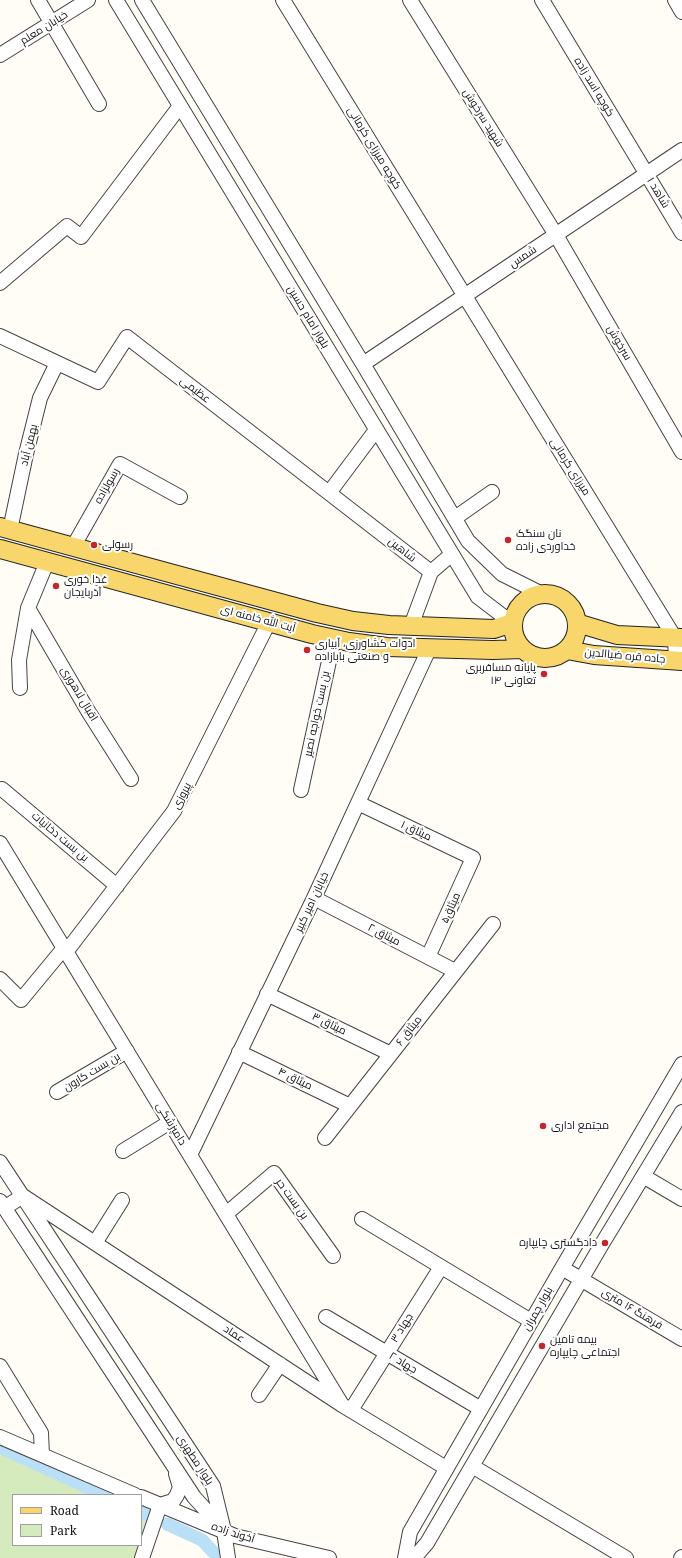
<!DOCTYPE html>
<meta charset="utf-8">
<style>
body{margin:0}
#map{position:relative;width:682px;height:1558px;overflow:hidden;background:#fffdf5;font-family:"Noto Serif",serif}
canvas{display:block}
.legend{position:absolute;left:12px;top:1494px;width:130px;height:52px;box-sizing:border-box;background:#fff;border:1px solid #a0a0a0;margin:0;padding:5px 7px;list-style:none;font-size:12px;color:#111}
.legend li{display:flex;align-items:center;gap:8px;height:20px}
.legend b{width:20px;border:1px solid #a0a0a0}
</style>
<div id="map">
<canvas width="682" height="1558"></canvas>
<ul class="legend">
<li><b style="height:5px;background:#f9d66b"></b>Road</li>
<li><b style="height:11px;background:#d5ebbd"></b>Park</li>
</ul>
</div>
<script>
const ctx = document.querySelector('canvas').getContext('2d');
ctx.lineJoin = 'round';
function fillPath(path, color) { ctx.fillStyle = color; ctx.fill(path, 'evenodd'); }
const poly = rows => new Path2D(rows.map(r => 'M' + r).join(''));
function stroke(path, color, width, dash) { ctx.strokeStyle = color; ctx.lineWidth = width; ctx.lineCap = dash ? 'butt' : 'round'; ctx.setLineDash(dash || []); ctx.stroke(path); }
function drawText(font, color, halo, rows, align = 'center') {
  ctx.font = font + ' "Noto Serif",Cairo,serif'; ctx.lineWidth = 4; ctx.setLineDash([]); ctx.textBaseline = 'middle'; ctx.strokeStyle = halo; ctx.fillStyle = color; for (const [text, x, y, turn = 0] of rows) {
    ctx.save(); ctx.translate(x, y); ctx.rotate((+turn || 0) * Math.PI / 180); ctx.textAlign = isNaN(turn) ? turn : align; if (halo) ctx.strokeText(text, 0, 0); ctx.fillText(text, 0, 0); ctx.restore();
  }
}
fillPath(poly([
 [0,1451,96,1495,13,1495,13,1545,140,1545,135,1558,0,1558],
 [141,1516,149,1520,141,1542]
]), '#d5ebbd');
stroke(poly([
 [0,1447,104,1495],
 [141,1512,149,1516],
 [167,1524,202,1540,215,1554,225,1558]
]), '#b9e0f7', 13);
const minor = poly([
 [38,0,99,104],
 [116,0,478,597,512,623],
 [142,0,363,364,468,541,502,574,542,594],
 [283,0,675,638,676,660],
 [410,0,556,235,682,452],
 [542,0,682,233],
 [675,0,682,12],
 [0,55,88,0],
 [0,283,67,226,81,237,180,106],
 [0,336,98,382,127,337,329,493,376,430],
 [363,364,682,150],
 [329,493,431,572,411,626],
 [455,518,492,492],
 [10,530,26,454,40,398,57,363],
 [73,547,120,464,180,497],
 [431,572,452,554],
 [28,608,88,711,131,779],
 [20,688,19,660,28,608,47,562],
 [2,789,117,886],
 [301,790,334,638],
 [358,803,473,858,428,957],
 [0,843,342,1405],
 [314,898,455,971],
 [66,952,174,811,269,622],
 [0,979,21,1000,64,948],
 [267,994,391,1054],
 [239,1052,350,1106],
 [57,1092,127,1051],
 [325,1138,493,924],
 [123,1151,170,1122],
 [190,1155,314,898,430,647],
 [0,1162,213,1486,224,1531,228,1558],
 [643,1176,682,1199],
 [0,1201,194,1497,222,1528],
 [4,1208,23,1196,342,1405,446,1468],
 [226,1214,274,1173,333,1256],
 [362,1219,531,1321],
 [95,1243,122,1200],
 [562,1268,682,1339],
 [326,1317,481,1409],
 [0,1366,41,1433,42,1455],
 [259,1395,280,1364],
 [351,1410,441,1267],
 [0,1437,135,1495],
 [472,1466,626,1558],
 [141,1497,235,1536,329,1558],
 [142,1558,160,1505,173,1501,177,1495,180,1487,176,1474],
 [405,1558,410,1532,562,1268,682,1064],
 [414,1558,427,1543,602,1244,682,1112],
 [681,1558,682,1557]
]);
const major = poly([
 [0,527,317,613,353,621,389,625,494,629,512,623],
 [0,549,312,634,349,642,387,647,493,650,522,649],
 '513 626a32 32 0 1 1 64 0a32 32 0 1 1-64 0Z',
 [577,623,617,635,682,638],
 [567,650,594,655,682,661]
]);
stroke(minor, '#444', 16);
stroke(major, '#222', 20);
stroke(minor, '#fff', 14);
stroke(major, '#f9d66b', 18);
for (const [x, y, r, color] of [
 [508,540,4,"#c4262e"],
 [94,545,4,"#c4262e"],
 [56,586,4,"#c4262e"],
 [307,650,4,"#c4262e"],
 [544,674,4,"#c4262e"],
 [543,1126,4,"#c4262e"],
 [605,1243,4,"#c4262e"],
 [542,1346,4,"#c4262e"]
]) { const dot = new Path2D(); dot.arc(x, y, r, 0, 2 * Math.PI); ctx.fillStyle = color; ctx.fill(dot); stroke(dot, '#fff', 1.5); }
drawText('11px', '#111', '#fff', [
 ["خیابان معلم",44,28,-32],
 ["کوچه اسد زاده",594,87,59],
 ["شهید سرخوش",483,118,58],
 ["کوچه میرزای کرمانی",374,148,59],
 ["شاهد ۱",658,193,59],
 ["شمس",523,257,-34],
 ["بلوار امام حسین",308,317,59],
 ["سرخوش",619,343,60],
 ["عظیمی",195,390,38],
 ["بهمن آباد",29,445,-76],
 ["میرزای کرمانی",570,467,58],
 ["رسولزاده",107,486,-60],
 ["شاهین",402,550,38],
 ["آیت الله خامنه ای",258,619,15],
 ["جاده قره ضیاالدین",625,656,5],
 ["اقبال لاهوری",79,694,59],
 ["بن بست خواجه نصیر",317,714,-78],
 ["پیروزی",182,796,-62],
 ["میثاق ۱",416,831,25],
 ["بن بست دخانیات",60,837,40],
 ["خیابان امیر کبیر",312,902,-65],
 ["میثاق۵",451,908,-66],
 ["میثاق ۲",384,935,27],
 ["میثاق ۳",329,1024,26],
 ["میثاق ۶",409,1031,-52],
 ["بن بست کارون",92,1072,-31],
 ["میثاق ۴",295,1079,26],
 ["دامپزشکی",171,1124,59],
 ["بن بست حر",292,1199,54],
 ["بلوار چمران",538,1309,-60],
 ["فرهنگ ۱۶ متری",632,1309,31],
 ["جهاد ۳",402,1328,-58],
 ["عماد",234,1334,33],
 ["جهاد ۲",403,1363,31],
 ["بلوار مطهری",195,1460,57],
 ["آخوند زاده",233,1533,18]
]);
drawText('11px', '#111', '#fff', [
 ["نان سنگک",516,534],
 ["خداوردی زاده",516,547],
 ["رسولی",102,545],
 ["غذا خوری",64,580],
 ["آذربایجان",64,593],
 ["ادوات کشاورزی، آبیاری",315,644],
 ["و صنعتی بابازاده",315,657],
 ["پایانه مسافربری",536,668,"right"],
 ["تعاونی ۱۴",536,681,"right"],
 ["مجتمع اداری",551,1126],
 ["دادگستری چایپاره",597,1243,"right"],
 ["بیمه تامین",550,1340],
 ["اجتماعی چایپاره",550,1353]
], 'left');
</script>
